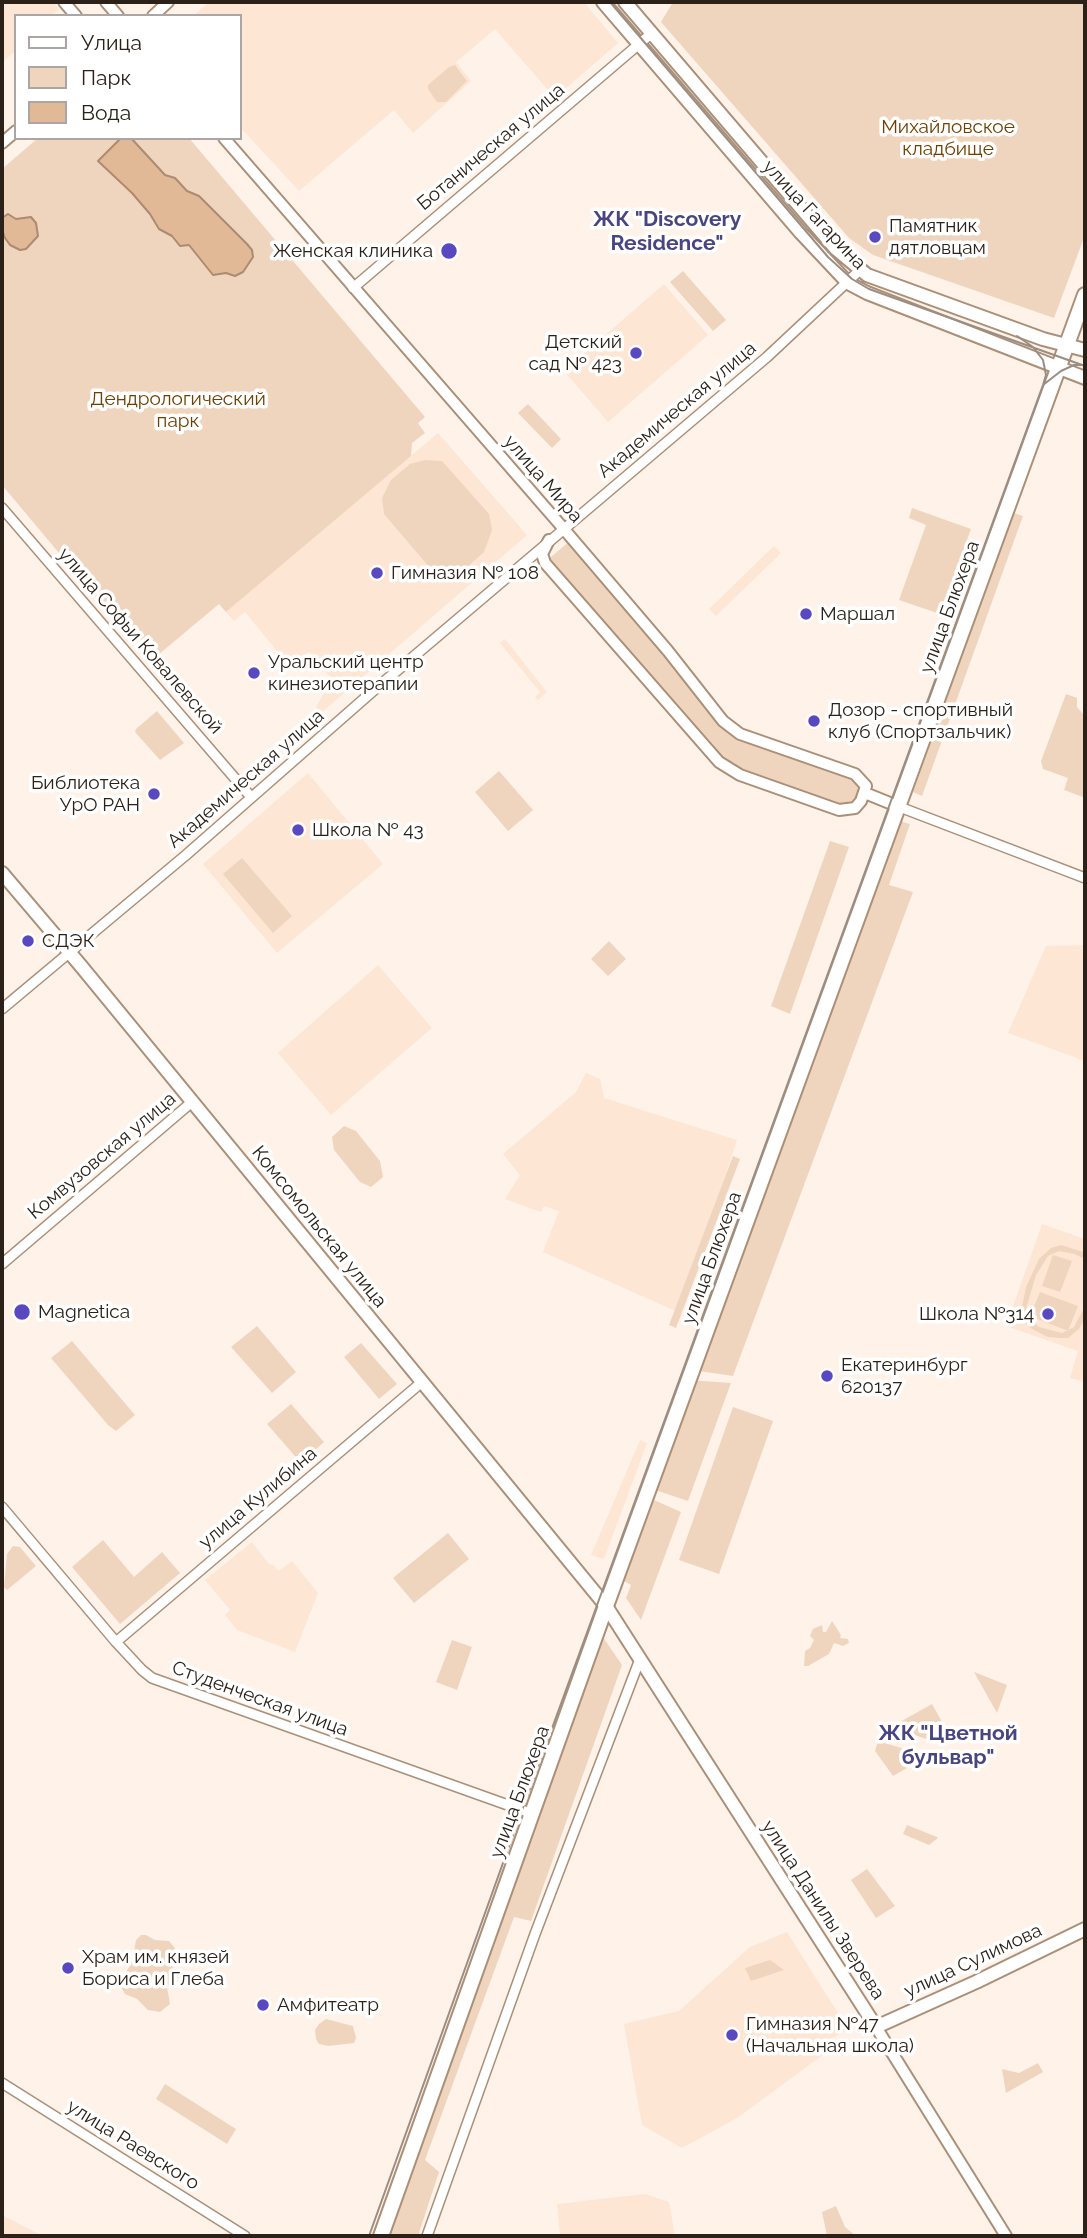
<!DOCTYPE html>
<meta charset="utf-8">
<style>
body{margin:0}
#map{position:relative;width:1087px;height:2238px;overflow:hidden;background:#fff2e8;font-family:Raleway,sans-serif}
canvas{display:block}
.frame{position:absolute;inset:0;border:4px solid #2c2118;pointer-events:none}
.legend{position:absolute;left:14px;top:14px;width:228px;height:126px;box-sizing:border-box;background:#fff;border:2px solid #aba6a3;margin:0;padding:9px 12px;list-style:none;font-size:21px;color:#2c2118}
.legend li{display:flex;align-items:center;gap:14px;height:35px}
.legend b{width:35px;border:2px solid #aba6a3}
</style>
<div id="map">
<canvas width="1087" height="2238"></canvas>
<div class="frame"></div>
<ul class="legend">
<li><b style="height:9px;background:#fff"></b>Улица</li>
<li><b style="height:19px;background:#f0d5be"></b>Парк</li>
<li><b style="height:19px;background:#e1b997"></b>Вода</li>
</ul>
</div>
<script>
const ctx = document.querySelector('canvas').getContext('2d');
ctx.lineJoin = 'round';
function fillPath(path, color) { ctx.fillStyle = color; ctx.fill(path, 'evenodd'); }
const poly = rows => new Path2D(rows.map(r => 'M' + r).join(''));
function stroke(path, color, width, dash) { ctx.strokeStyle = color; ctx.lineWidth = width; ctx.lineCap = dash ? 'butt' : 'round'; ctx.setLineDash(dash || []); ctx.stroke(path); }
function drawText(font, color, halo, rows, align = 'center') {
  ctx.font = font + ' Raleway,sans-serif'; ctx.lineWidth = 7; ctx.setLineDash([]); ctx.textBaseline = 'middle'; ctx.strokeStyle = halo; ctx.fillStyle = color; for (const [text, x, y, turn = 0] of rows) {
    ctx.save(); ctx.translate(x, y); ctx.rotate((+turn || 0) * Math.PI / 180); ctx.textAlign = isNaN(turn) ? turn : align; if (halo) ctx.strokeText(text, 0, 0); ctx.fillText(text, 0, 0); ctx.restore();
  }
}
fillPath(poly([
 [2,2,53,2,59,9,52,16,16,16,16,50,2,63],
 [209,2,584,2,618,43,555,98,495,29,456,62,471,81,413,133,394,110,299,191,240,127,240,16,193,16],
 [664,284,708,335,608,422,564,371],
 [438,433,527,535,321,713,316,707,324,693,334,682,309,652,291,668,245,612,234,621,226,612],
 [774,546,781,553,716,616,709,609],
 [505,639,547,692,538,700,535,697,540,692,500,643],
 [308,773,383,864,277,953,203,864],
 [1085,945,1085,1061,1008,1033,1046,946],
 [378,965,432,1028,331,1115,278,1053],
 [586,1073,600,1079,604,1098,737,1140,680,1313,543,1252,559,1211,544,1206,541,1212,505,1199,520,1175,503,1154,576,1092],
 [1042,1224,1085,1239,1085,1382,1070,1378,1078,1351,1006,1326],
 [640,1440,647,1443,604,1559,591,1555],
 [252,1542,269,1564,273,1565,279,1571,292,1561,318,1593,295,1652,237,1630,225,1615,230,1610,205,1580],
 [787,1932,848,2029,828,2041,827,2052,737,2118,682,2148,642,2125,624,2024,679,2011,750,1947],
 [645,2194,669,2202,675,2236,560,2236,557,2204],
 [2,2215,43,2236,2,2236]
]), '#fde6d4');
fillPath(poly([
 [673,2,1085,2,1085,235,1054,318,873,255,849,238,661,22],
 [455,65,467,81,446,102,437,102,428,89,428,85,449,67],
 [38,138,189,138,425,417,418,423,425,433,412,443,411,456,226,612,219,604,158,655,100,602,2,485,2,169],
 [683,271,726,320,713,331,670,282],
 [528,404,561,439,552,448,518,413],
 [425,460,442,461,489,514,492,530,484,552,466,568,445,573,430,568,384,514,382,498,391,480,410,464],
 [912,508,971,529,940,614,899,600,926,525,909,518],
 [1014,513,1023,516,922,796,913,792],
 [572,539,732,729,855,774,866,786,848,810,730,770,548,566,551,557],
 [1066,694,1077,698,1077,707,1085,716,1085,790,1083,797,1064,790,1068,778,1043,769,1041,761],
 [157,711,184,743,160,760,135,732,136,729],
 [499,771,533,810,508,831,475,792],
 [893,819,910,824,889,885,913,892,733,1376,692,1370],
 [830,841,849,847,790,1014,771,1006],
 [242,858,292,916,273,933,223,874],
 [609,941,626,959,608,976,591,959],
 [344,1126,356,1131,380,1161,383,1177,371,1187,360,1182,334,1150,332,1137],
 [733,1156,740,1159,676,1328,669,1325],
 [1061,1245,1083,1252,1085,1259,1074,1254,1059,1251,1048,1256,1036,1275,1026,1309,1028,1318,1039,1327,1062,1333,1074,1327,1085,1306,1085,1319,1079,1329,1068,1338,1059,1338,1048,1337,1032,1329,1023,1321,1021,1312,1026,1287,1039,1259,1051,1248],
 [1053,1255,1072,1261,1060,1292,1042,1286],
 [1040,1292,1078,1306,1068,1331,1030,1316],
 [257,1326,296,1372,272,1393,231,1347],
 [72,1341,135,1415,116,1431,108,1425,51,1358],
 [361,1343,397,1384,379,1399,344,1357],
 [689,1380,731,1383,688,1501,649,1488],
 [291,1404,324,1442,301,1463,267,1424],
 [733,1407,773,1421,719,1574,679,1560],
 [654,1500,681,1512,641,1620,626,1598,631,1585,624,1581],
 [448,1533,469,1559,414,1603,393,1578],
 [103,1540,134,1577,162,1552,180,1573,120,1624,72,1567],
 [13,1546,20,1547,36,1566,7,1590,4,1587,7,1554],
 [832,1621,841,1635,840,1638,848,1639,849,1643,843,1646,834,1643,829,1654,808,1666,804,1666,805,1651,810,1648,814,1640,810,1636,813,1629,822,1625,823,1632,826,1632],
 [603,1637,622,1665,531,1921,514,1917,425,2160,439,2172,418,2236,385,2236],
 [452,1640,472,1647,457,1690,436,1682],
 [974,1672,1007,1685,997,1713],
 [932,1704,946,1729,938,1743,891,1727],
 [878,1741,928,1756,893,1776,875,1751],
 [907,1825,937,1837,938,1838,929,1845,903,1834],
 [867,1869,895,1906,876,1918,851,1880],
 [146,1935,155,1940,169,1941,175,1948,170,1962,176,1973,167,1987,170,2004,160,2012,148,2010,137,1999,125,1994,121,1987,122,1979,132,1962,136,1940,141,1935],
 [770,1960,784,1970,751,1981,745,1968],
 [326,2019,353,2026,356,2038,354,2043,328,2046,319,2044,316,2039,315,2030,319,2024],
 [1038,2063,1043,2072,1006,2093,1002,2069,1019,2073],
 [165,2084,236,2129,227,2144,156,2099],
 [836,2206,845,2227,856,2236,827,2236,822,2212]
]), '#f0d5be');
const water = poly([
 [121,138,131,138,165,175,175,178,187,191,199,196,247,244,252,250,253,257,243,272,235,276,226,273,213,275,189,245,180,246,172,236,159,229,150,214,132,193,98,161,121,138],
 [8,214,16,219,31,217,36,223,38,236,26,249,20,250,10,245,5,238,2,230,2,218,8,214]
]);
fillPath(water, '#e1b997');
stroke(water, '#ab8b71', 2);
const minor = poly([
 [353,288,652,33],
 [2,508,251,797],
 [897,806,1085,878],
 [2,1009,186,855,373,691,767,357,860,270],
 [2,1264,192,1102],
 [2,1507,116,1642,142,1670,152,1678,533,1814],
 [116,1642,422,1382],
 [2,2083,245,2236],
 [427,2236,535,1934,640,1659]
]);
const tertiary = poly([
 [64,2,76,16],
 [106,2,118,16],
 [153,16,168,2],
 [224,138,563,528,668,651,723,721,740,734,855,774,866,786,861,801,855,808,839,810,740,775,719,762,545,563,542,554,549,540],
 [2,143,16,131],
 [865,793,897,806],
 [876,2027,1006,2236]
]);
const secondary = poly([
 [603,2,801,233,848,283,867,293,1085,378],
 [625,2,836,249,867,275,1043,339,1085,350],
 [2,873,81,966,606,1606,876,2027,976,1982,1085,1929]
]);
const primary = poly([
 [381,2236,606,1606,1085,295]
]);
stroke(minor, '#ab8f77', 12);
stroke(tertiary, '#ab8f77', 14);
stroke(secondary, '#ab8f77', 16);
stroke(primary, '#ab8f77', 18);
stroke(minor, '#fff', 9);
stroke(tertiary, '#fff', 10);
stroke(secondary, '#fff', 12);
stroke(primary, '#fff', 14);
stroke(poly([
 [610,2,828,257,852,279,869,289,1085,366],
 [1043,385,1061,371,1074,365,1083,365],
 [369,2236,517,1824,1043,385,1046,375,1043,360,1033,347,1017,336]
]), '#9a8e84', 2);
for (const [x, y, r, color] of [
 [875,237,7,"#5a48c0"],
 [449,251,9,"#5a48c0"],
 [636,353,7,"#5a48c0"],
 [377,573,7,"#5a48c0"],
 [806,614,7,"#5a48c0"],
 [254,673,7,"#5a48c0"],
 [814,721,7,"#5a48c0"],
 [154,794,7,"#5a48c0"],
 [298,830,7,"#5a48c0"],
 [28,941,7,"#5a48c0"],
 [22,1312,9,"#5a48c0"],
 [1048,1314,7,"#5a48c0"],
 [827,1376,7,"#5a48c0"],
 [68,1968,7,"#5a48c0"],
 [263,2005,7,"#5a48c0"],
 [732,2035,7,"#5a48c0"]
]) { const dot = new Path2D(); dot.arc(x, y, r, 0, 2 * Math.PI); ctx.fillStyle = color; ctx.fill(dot); stroke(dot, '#fff', 2.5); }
drawText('19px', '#703e01', '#fff', [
 ["Михайловское",948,127],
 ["кладбище",948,149],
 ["Дендрологический",178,399],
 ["парк",178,421]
]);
drawText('19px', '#2c2118', '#fff', [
 ["Ботаническая улица",491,147,-40],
 ["улица Гагарина",814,215,47],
 ["Академическая улица",677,410,-40],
 ["улица Мира",543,479,49],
 ["улица Блюхера",950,607,-70],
 ["улица Софьи Ковалевской",140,641,49],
 ["Академическая улица",246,779,-41],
 ["Комвузовская улица",102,1156,-40],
 ["Комсомольская улица",319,1227,51],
 ["улица Блюхера",712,1258,-70],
 ["улица Кулибина",258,1498,-40],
 ["Студенческая улица",260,1699,20],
 ["улица Блюхера",520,1792,-70],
 ["улица Данилы Зверева",823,1910,57],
 ["улица Сулимова",973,1961,-25],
 ["улица Раевского",133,2145,32]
]);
drawText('19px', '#2c2118', '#fff', [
 ["Памятник",889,226],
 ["дятловцам",889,248],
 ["Женская клиника",433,251,"right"],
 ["Детский",622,342,"right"],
 ["сад № 423",622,364,"right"],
 ["Гимназия № 108",391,573],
 ["Маршал",820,614],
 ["Уральский центр",268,662],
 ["кинезиотерапии",268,684],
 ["Дозор - спортивный",828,710],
 ["клуб (Спортзальчик)",828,732],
 ["Библиотека",140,783,"right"],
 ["УрО РАН",140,805,"right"],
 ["Школа № 43",312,830],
 ["СДЭК",42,941],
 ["Magnetica",38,1312],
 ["Школа №314",1034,1314,"right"],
 ["Екатеринбург",841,1365],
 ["620137",841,1387],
 ["Храм им. князей",82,1957],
 ["Бориса и Глеба",82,1979],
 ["Амфитеатр",277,2005],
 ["Гимназия №47",746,2024],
 ["(Начальная школа)",746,2046]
], 'left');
drawText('bold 21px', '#494583', '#fff', [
 ["ЖК \"Discovery",667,220],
 ["Residence\"",667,244],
 ["ЖК \"Цветной",948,1734],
 ["бульвар\"",948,1758]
]);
</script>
